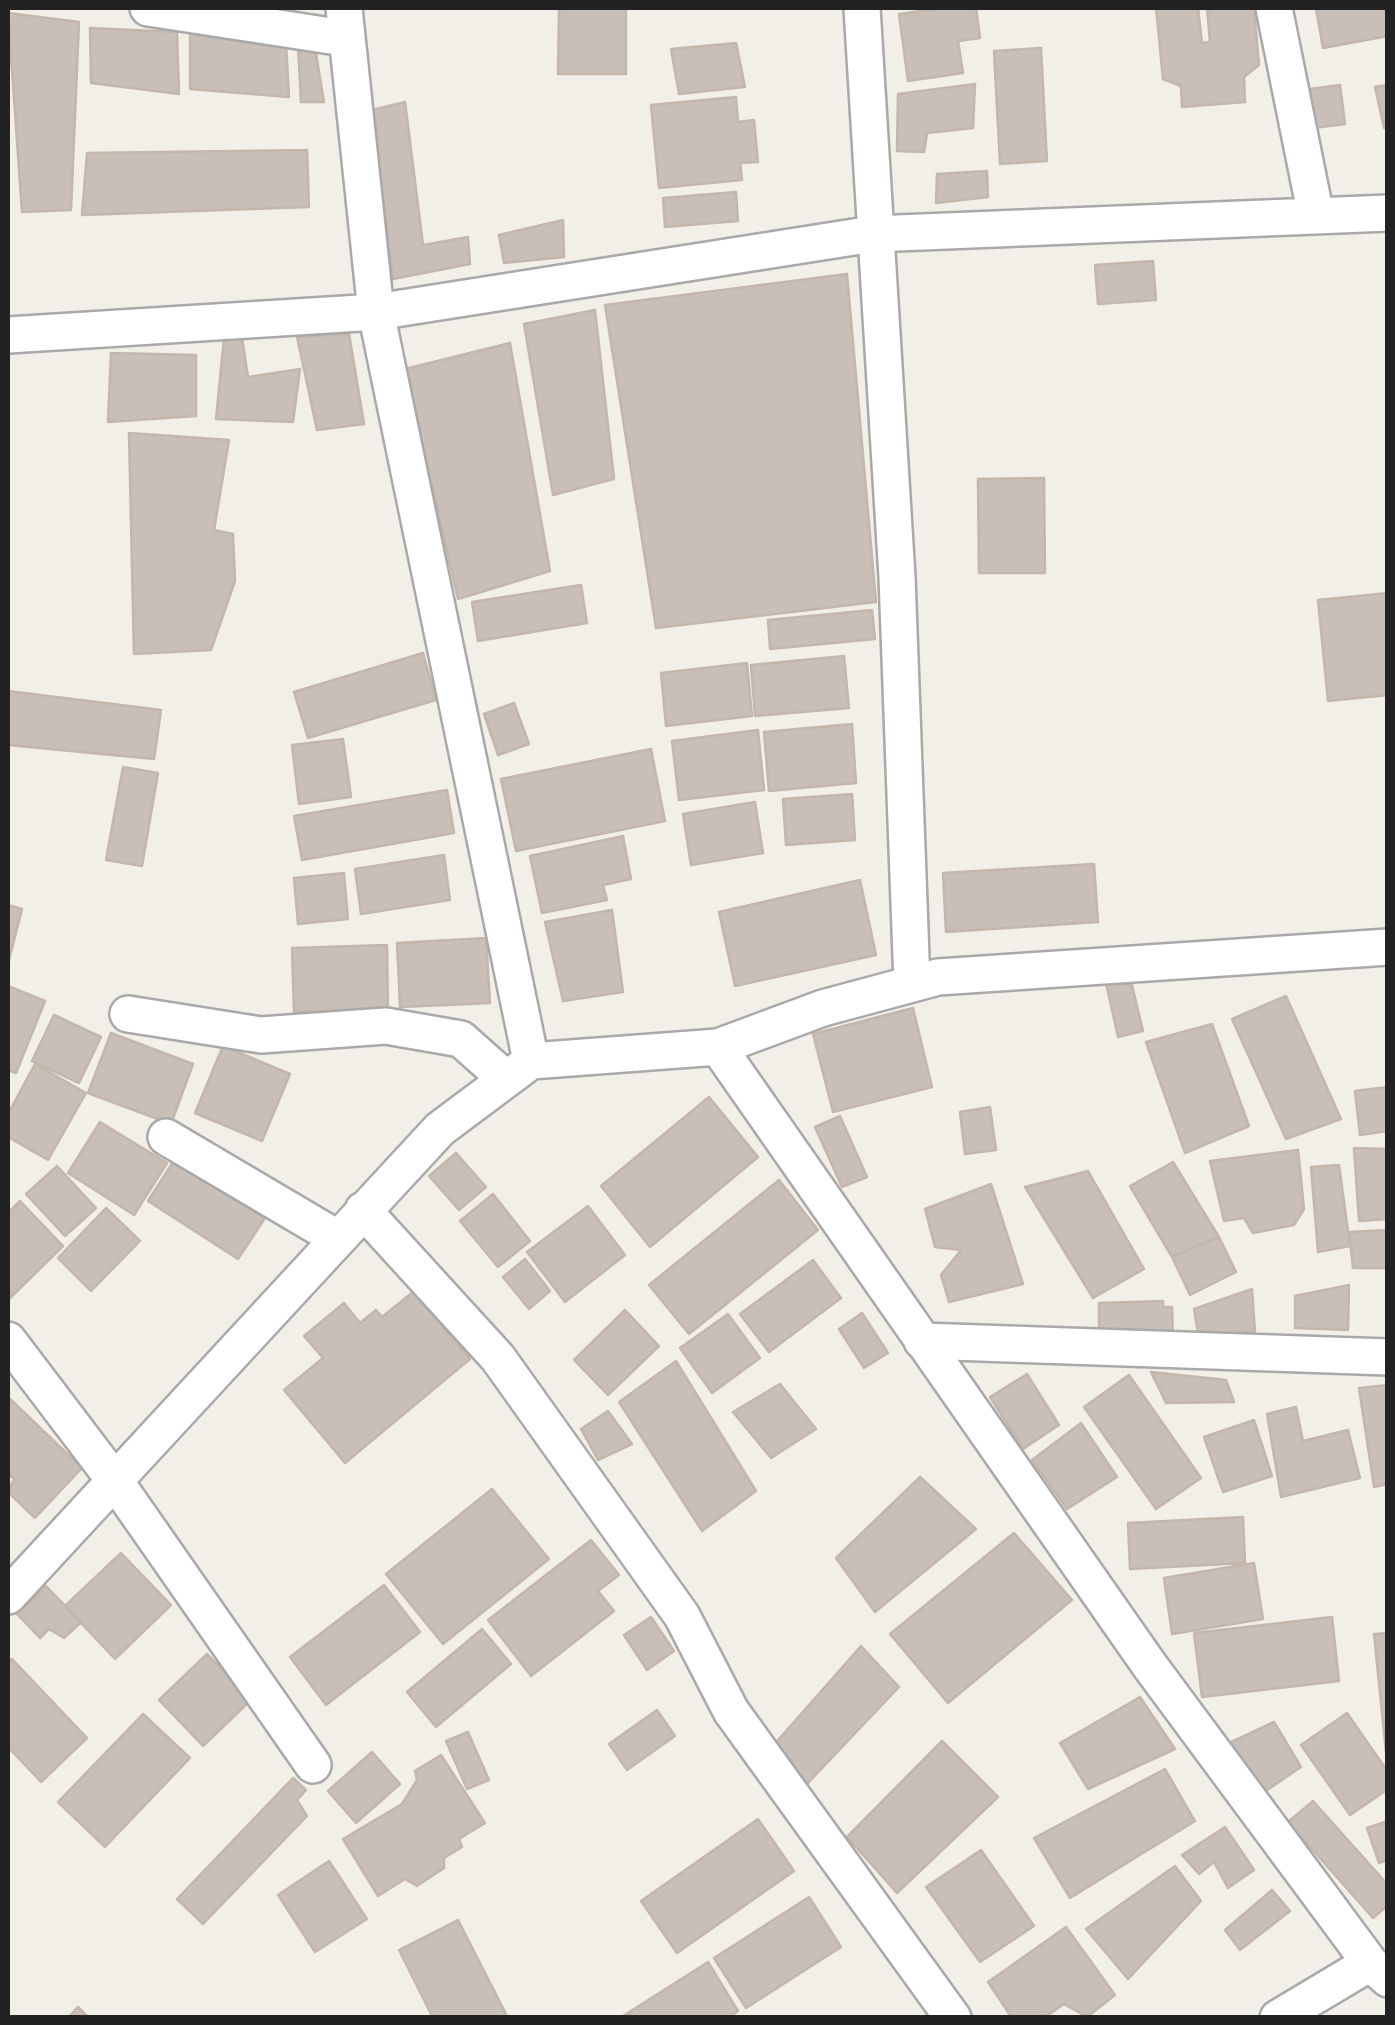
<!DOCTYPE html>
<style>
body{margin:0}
#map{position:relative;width:1395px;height:2025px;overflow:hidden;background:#f2efe9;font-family:"Fira Sans Condensed",sans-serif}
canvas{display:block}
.frame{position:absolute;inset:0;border:10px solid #222;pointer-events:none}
</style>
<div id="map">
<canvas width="1395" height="2025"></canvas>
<div class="frame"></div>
</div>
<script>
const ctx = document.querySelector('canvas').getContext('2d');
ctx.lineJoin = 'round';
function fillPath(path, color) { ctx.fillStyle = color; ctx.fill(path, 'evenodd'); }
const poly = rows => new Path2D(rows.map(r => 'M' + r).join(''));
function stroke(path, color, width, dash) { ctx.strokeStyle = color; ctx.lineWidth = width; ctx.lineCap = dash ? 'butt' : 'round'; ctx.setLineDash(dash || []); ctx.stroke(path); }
const building = poly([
 [559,8,626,8,626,74,558,74,559,8],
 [943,8,976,8,980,38,958,41,963,73,908,81,899,14,943,8],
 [1156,8,1198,8,1202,43,1210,42,1207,8,1254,8,1259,65,1244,77,1245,102,1182,107,1181,86,1163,79,1156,8],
 [1316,8,1388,8,1388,36,1323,48,1316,8],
 [8,13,79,22,71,210,22,212,8,13],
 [90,28,177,32,179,94,91,83,90,28],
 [190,33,286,43,289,97,190,89,190,33],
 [736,43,745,87,679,94,671,49,736,43],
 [298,45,315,48,324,102,301,102,298,45],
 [1041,48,1047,161,1000,164,994,51,1041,48],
 [975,84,973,128,927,133,924,152,897,151,898,94,975,84],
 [1340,85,1345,124,1314,128,1310,89,1340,85],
 [1388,85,1388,127,1384,128,1375,87,1388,85],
 [736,97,738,122,754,120,758,162,740,163,742,180,659,188,651,105,736,97],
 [405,102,423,245,468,237,470,264,393,279,372,110,405,102],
 [307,150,309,207,82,215,87,153,307,150],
 [987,171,988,197,936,203,937,174,987,171],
 [736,192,738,221,665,227,663,198,736,192],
 [563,220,564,257,504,263,499,235,563,220],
 [1153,261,1156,300,1098,304,1095,265,1153,261],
 [847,274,876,602,656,628,605,305,847,274],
 [595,310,614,479,553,495,524,324,595,310],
 [349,334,364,424,317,430,297,337,349,334],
 [224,338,242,338,248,377,300,369,293,422,216,419,224,338],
 [510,343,550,571,458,599,405,369,510,343],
 [111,353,196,355,196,416,108,422,111,353],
 [129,433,229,440,214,530,233,534,235,581,211,650,134,654,129,433],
 [1044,478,1045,573,979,573,978,479,1044,478],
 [581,585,587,623,478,641,472,602,581,585],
 [1388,593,1388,695,1328,701,1318,600,1388,593],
 [872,610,875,639,770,649,768,620,872,610],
 [423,653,436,700,308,738,294,692,423,653],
 [844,656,849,708,755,716,751,665,844,656],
 [747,663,752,716,666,726,661,673,747,663],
 [8,691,161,710,154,759,8,745,8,691],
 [514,703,529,744,498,755,484,714,514,703],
 [852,724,856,783,769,791,764,732,852,724],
 [758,730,764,790,679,800,672,741,758,730],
 [343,739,351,797,299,804,292,745,343,739],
 [651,749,665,821,516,851,501,779,651,749],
 [123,767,158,773,142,866,106,860,123,767],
 [447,790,454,833,302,860,294,816,447,790],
 [852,794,855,840,786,845,783,799,852,794],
 [755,802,763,853,691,865,683,814,755,802],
 [623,836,631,879,603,885,607,900,542,913,530,856,623,836],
 [444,855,450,900,361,914,355,869,444,855],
 [1094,864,1098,922,946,932,943,873,1094,864],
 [344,873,348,919,298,924,294,878,344,873],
 [860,880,876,955,735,986,719,912,860,880],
 [8,905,22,909,8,964,8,905],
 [612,910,623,992,563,1001,545,922,612,910],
 [486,938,490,1003,400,1007,397,943,486,938],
 [387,945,388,1009,294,1012,292,948,387,945],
 [1130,977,1143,1031,1118,1037,1106,983,1130,977],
 [8,986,45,1001,16,1073,8,1070,8,986],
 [1286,996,1341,1119,1286,1139,1232,1019,1286,996],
 [913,1008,932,1087,833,1112,813,1034,913,1008],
 [54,1015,101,1037,79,1083,32,1061,54,1015],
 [1212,1024,1249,1126,1185,1153,1146,1042,1212,1024],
 [111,1033,193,1064,171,1124,88,1093,111,1033],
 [223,1046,290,1074,262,1141,195,1113,223,1046],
 [35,1064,86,1093,48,1160,8,1137,8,1114,35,1064],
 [1388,1087,1388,1131,1360,1135,1355,1091,1388,1087],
 [709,1097,758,1157,650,1247,601,1186,709,1097],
 [990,1107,996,1150,965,1154,960,1112,990,1107],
 [840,1116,867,1177,842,1187,815,1127,840,1116],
 [100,1122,167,1163,134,1215,68,1173,100,1122],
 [1354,1148,1388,1149,1388,1219,1359,1221,1354,1148],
 [1298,1150,1304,1209,1294,1225,1253,1233,1244,1218,1224,1221,1210,1161,1298,1150],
 [456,1153,486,1187,459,1210,429,1176,456,1153],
 [175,1159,265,1218,238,1259,148,1201,175,1159],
 [1173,1162,1219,1237,1172,1257,1130,1186,1173,1162],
 [1339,1165,1350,1246,1318,1252,1311,1167,1339,1165],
 [57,1166,96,1208,65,1236,26,1194,57,1166],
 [1088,1171,1144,1269,1093,1298,1025,1187,1088,1171],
 [779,1180,818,1230,689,1334,649,1285,779,1180],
 [991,1184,1023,1284,949,1302,941,1275,961,1250,935,1247,925,1209,991,1184],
 [493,1194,530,1241,498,1267,460,1221,493,1194],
 [20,1201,63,1246,8,1300,8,1213,20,1201],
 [588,1206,625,1255,565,1302,527,1252,588,1206],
 [106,1208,140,1241,91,1291,58,1258,106,1208],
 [1388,1230,1388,1268,1353,1268,1349,1232,1388,1230],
 [1219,1237,1236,1272,1190,1295,1172,1257,1219,1237],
 [525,1259,550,1291,529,1309,503,1277,525,1259],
 [813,1260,841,1298,769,1352,740,1314,813,1260],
 [1349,1285,1348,1330,1295,1328,1295,1296,1349,1285],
 [1252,1289,1255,1332,1198,1333,1194,1309,1252,1289],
 [413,1292,470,1359,345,1463,284,1390,323,1358,304,1336,344,1303,360,1323,376,1310,382,1317,413,1292],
 [1163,1301,1163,1307,1172,1307,1173,1339,1099,1341,1099,1303,1163,1301],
 [625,1310,659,1346,608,1395,574,1360,625,1310],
 [862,1313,888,1353,864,1368,839,1329,862,1313],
 [728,1314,760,1358,712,1393,680,1348,728,1314],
 [676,1361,756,1491,702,1531,619,1402,676,1361],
 [1151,1372,1226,1380,1234,1402,1166,1403,1151,1372],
 [1027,1374,1059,1425,1023,1449,990,1397,1027,1374],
 [1129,1375,1201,1478,1156,1509,1084,1407,1129,1375],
 [780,1384,816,1429,771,1458,733,1412,780,1384],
 [1388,1385,1388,1484,1374,1487,1359,1388,1388,1385],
 [8,1397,82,1468,35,1518,8,1492,14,1479,8,1473,8,1397],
 [1296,1407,1303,1441,1348,1430,1360,1478,1281,1497,1267,1414,1296,1407],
 [608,1411,632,1444,598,1460,581,1429,608,1411],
 [1254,1420,1272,1476,1223,1492,1204,1437,1254,1420],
 [1081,1423,1117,1477,1067,1509,1032,1460,1081,1423],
 [920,1477,976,1529,875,1612,836,1558,920,1477],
 [492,1489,549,1559,443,1644,386,1574,492,1489],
 [1243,1517,1245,1563,1130,1569,1128,1523,1243,1517],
 [1014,1533,1072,1600,948,1703,890,1634,1014,1533],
 [591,1540,619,1575,598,1591,614,1611,531,1676,488,1620,591,1540],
 [121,1553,171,1605,115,1659,65,1606,121,1553],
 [1254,1563,1263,1619,1172,1634,1164,1578,1254,1563],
 [384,1585,420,1632,326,1705,290,1657,384,1585],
 [46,1586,81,1622,64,1638,49,1629,40,1638,17,1614,46,1586],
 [651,1617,674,1651,647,1670,624,1635,651,1617],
 [1332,1617,1339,1681,1202,1697,1194,1633,1332,1617],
 [482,1629,511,1664,436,1727,407,1692,482,1629],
 [1388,1633,1388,1752,1386,1752,1374,1634,1388,1633],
 [861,1646,899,1687,807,1784,772,1747,861,1646],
 [207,1654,252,1699,203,1746,159,1700,207,1654],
 [12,1659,87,1738,41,1782,8,1747,8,1663,12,1659],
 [1140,1697,1175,1749,1088,1789,1060,1743,1140,1697],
 [657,1710,675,1736,627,1770,609,1744,657,1710],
 [1347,1713,1388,1772,1388,1789,1350,1815,1301,1745,1347,1713],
 [143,1714,190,1758,105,1847,58,1802,143,1714],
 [1274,1722,1301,1767,1263,1793,1225,1745,1274,1722],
 [468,1732,489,1780,467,1789,446,1741,468,1732],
 [942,1741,998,1797,897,1893,847,1837,942,1741],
 [372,1752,400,1784,356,1823,328,1791,372,1752],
 [441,1755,485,1823,459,1839,462,1847,444,1858,444,1868,417,1886,405,1879,378,1896,343,1839,402,1804,417,1780,415,1771,441,1755],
 [1165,1769,1195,1821,1070,1898,1034,1838,1165,1769],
 [293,1778,306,1790,297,1800,307,1816,203,1924,177,1899,293,1778],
 [1313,1801,1388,1885,1388,1905,1373,1918,1288,1822,1313,1801],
 [758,1819,794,1871,677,1953,641,1901,758,1819],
 [1388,1821,1388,1860,1379,1863,1367,1828,1388,1821],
 [1225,1827,1254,1870,1228,1888,1214,1862,1199,1874,1182,1855,1225,1827],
 [981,1850,1034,1926,980,1962,926,1887,981,1850],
 [329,1861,367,1919,315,1952,278,1895,329,1861],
 [1175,1866,1201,1901,1128,1979,1086,1929,1175,1866],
 [1272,1890,1290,1911,1240,1950,1225,1930,1272,1890],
 [809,1897,841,1947,746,2008,714,1958,809,1897],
 [458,1920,508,2018,433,2018,399,1950,458,1920],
 [1066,1927,1115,1995,1087,2017,1064,2004,1044,2018,1012,2018,988,1982,1066,1927],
 [708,1962,738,2011,728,2018,620,2018,708,1962],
 [78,2007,89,2018,68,2018,78,2007]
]);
fillPath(building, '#c7bfb8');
stroke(building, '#c4b6ab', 2.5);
const minor = poly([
 [148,8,344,38],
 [344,8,376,312,531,1061],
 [862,8,897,577,912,984],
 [1274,8,1316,216],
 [8,335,376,312,873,234,1388,213],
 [128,1014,261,1035,386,1026,461,1039,506,1079],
 [718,1047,1150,1666,1370,1963,1388,1979],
 [166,1137,337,1238],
 [363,1210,498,1358,682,1616,731,1711,953,2018],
 [8,1340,115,1481,313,1765],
 [922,1341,1388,1357],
 [8,1596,440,1129,531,1061,718,1047,823,1008,938,977,1388,947],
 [1278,2018,1370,1963]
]);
stroke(minor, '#a9a9a9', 40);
stroke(minor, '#fff', 35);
</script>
